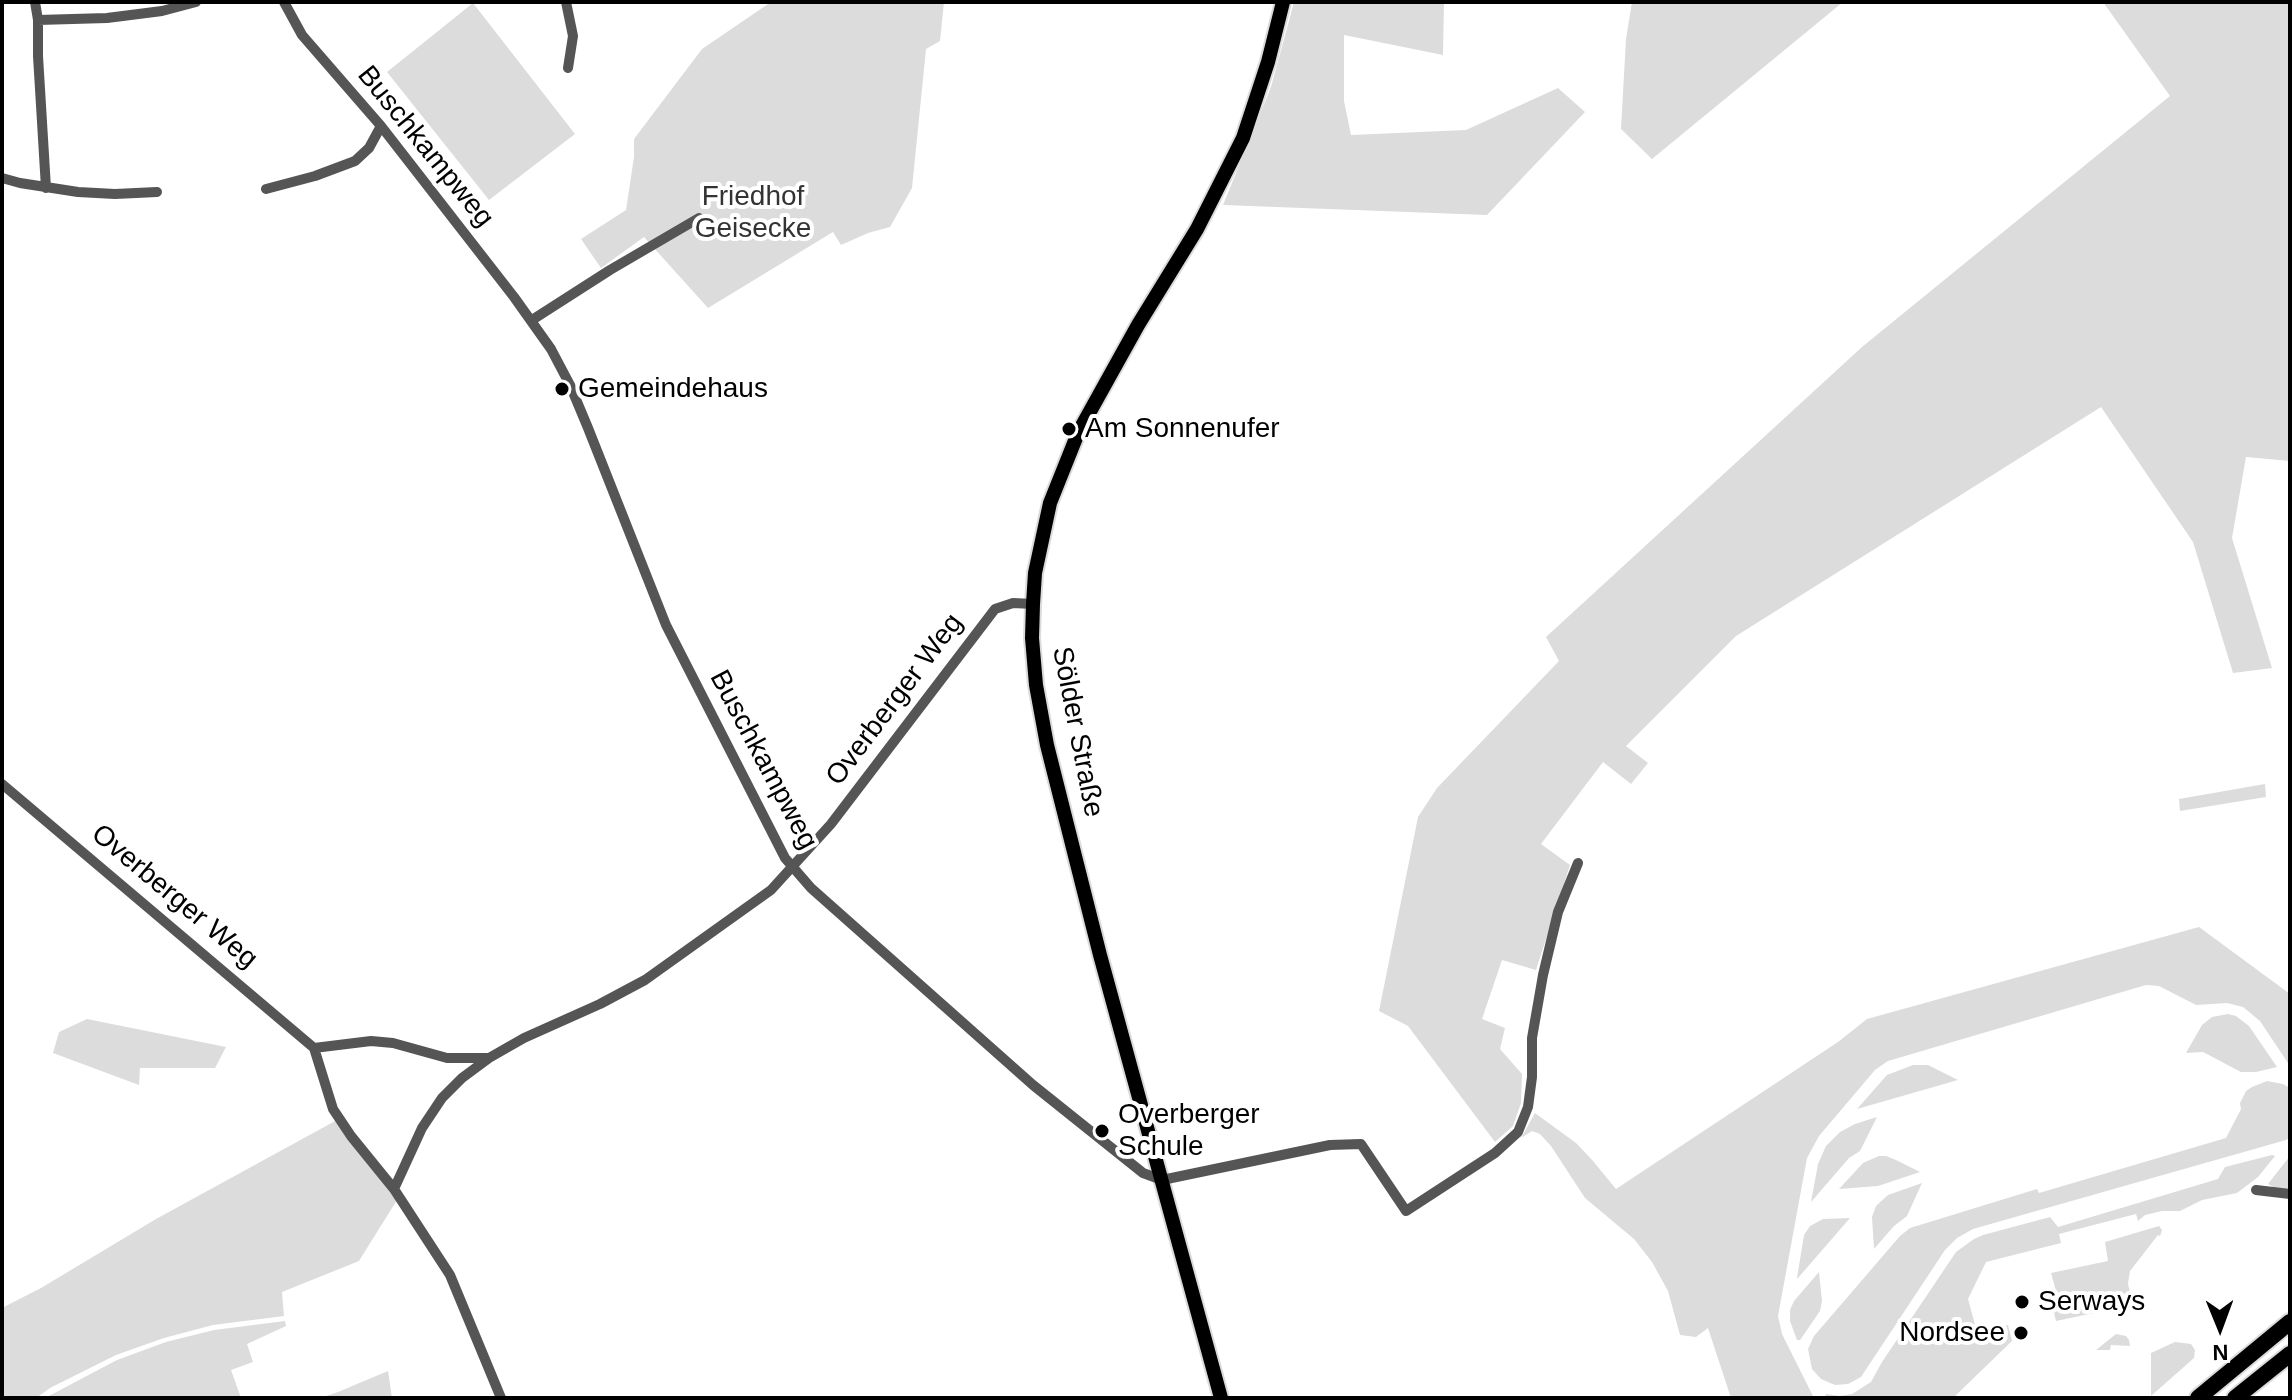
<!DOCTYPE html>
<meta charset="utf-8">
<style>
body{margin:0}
#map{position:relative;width:2292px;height:1400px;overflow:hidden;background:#fff;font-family:Helvetica,sans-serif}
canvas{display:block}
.frame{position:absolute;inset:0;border:4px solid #000;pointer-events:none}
.north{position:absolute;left:2180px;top:1288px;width:80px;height:80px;-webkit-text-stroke:6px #fff;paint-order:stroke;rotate:179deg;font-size:22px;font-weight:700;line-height:32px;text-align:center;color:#000}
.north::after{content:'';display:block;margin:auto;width:28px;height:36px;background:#000;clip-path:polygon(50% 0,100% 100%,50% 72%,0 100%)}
</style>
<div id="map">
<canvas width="2292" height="1400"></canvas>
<div class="frame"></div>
<div class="north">N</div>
</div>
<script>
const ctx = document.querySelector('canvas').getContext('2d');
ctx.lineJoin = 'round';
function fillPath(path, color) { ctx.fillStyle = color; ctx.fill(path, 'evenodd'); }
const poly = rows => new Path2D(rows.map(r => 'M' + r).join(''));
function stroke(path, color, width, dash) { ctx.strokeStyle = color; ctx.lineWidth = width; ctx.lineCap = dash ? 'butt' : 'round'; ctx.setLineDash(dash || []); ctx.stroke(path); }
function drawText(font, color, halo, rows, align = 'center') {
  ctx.font = font + ' Helvetica,sans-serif'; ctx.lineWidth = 8; ctx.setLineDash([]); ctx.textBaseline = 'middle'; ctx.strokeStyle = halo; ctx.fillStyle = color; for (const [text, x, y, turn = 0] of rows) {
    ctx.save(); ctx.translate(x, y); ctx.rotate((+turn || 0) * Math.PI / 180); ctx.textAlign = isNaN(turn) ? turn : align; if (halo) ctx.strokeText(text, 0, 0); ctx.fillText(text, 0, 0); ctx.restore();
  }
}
fillPath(poly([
 [771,2,944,2,940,41,926,49,912,188,890,227,868,233,841,245,833,232,708,308,644,237,601,268,581,239,626,210,634,157,634,139,702,49],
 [1294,2,1444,2,1443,55,1344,35,1344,101,1351,135,1466,130,1558,88,1585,112,1487,215,1223,205,1271,87],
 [1632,2,1843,2,1652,159,1621,129,1626,39],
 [2103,2,2290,2,2290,461,2246,457,2232,538,2272,668,2233,673,2193,542,2101,407,1736,636,1626,746,1648,763,1631,784,1603,762,1541,844,1570,865,1536,970,1502,960,1482,1019,1505,1028,1500,1049,1522,1074,1521,1103,1513,1126,1495,1142,1408,1026,1379,1011,1418,817,1437,788,1559,661,1546,637,1862,347,2170,96],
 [473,3,575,134,489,200,387,72],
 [2265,784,2266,797,2180,811,2179,799],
 [2199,927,2290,994,2290,1066,2260,1021,2243,1007,2227,1003,2196,1005,2159,986,2146,985,1888,1061,1875,1070,1819,1136,1807,1158,1778,1316,1782,1334,1814,1398,1731,1398,1708,1328,1696,1337,1680,1335,1668,1291,1652,1262,1634,1239,1585,1198,1551,1146,1540,1134,1532,1131,1521,1138,1535,1113,1576,1143,1593,1161,1616,1189,1838,1042,1867,1019],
 [2228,1014,2236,1016,2249,1026,2277,1067,2256,1072,2241,1072,2203,1052,2186,1053,2202,1025,2212,1017],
 [87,1019,226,1047,215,1068,140,1068,139,1085,53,1053,59,1032],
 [1913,1065,1928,1065,1958,1080,1857,1109,1887,1075],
 [2267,1081,2283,1084,2290,1088,2290,1137,2286,1140,1973,1229,1957,1238,1945,1250,1861,1377,1848,1384,1835,1385,1821,1379,1812,1369,1808,1349,1814,1336,1900,1236,1910,1228,2037,1189,2039,1193,2226,1138,2241,1109,2240,1103,2246,1091,2252,1087],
 [1877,1117,1860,1151,1849,1158,1811,1202,1818,1164,1826,1146,1840,1132,1855,1124],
 [337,1120,397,1200,359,1261,282,1292,284,1316,213,1325,164,1338,116,1355,50,1388,36,1398,2,1398,2,1308,41,1288,156,1219],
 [2272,1155,2275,1156,2258,1177,2237,1193,2202,1200,2180,1211,2162,1211,2145,1215,2138,1221,2136,1214,2059,1234,2061,1243,1986,1262,1968,1299,1977,1332,2008,1325,2012,1341,1953,1398,1827,1398,1825,1394,1840,1396,1852,1394,1871,1382,1882,1362,1956,1252,1974,1239,1983,1235,2050,1217,2058,1227,2218,1179,2225,1167],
 [1879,1156,1886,1156,1896,1160,1920,1172,1878,1186,1839,1189,1863,1163],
 [2290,1156,2290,1190,2275,1188,2268,1184],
 [1922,1183,1907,1216,1894,1226,1874,1249,1872,1217,1876,1206,1888,1195],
 [1850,1218,1798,1278,1797,1278,1804,1235,1810,1226,1823,1219],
 [2159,1226,2162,1230,2160,1236,2158,1235,2130,1271,2128,1283,2129,1289,2137,1303,2130,1311,2127,1309,2108,1310,2056,1321,2049,1293,2056,1291,2051,1273,2108,1261,2105,1242],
 [1819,1272,1822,1301,1820,1311,1800,1340,1797,1340,1790,1321,1790,1310,1794,1301],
 [285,1321,286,1326,247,1344,253,1362,231,1370,241,1398,45,1398,117,1360,166,1342,214,1330],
 [2116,1334,2126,1336,2129,1340,2130,1346,2111,1345,2110,1350,2096,1350],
 [2175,1342,2191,1344,2195,1350,2194,1358,2151,1396,2151,1353],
 [388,1371,392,1398,320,1398,338,1392]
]), '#dcdcdc');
const major = poly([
 [1221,1398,1100,955,1047,745,1036,685,1032,638,1033,604,1035,573,1050,503,1078,433,1138,325,1197,229,1243,138,1268,62,1283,2]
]);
const highway = poly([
 [2198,1398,2290,1322],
 [2235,1398,2290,1354]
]);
stroke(major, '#dbdbdb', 18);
stroke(highway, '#dbdbdb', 20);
stroke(poly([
 [35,2,38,20,38,56,46,188],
 [284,2,302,35,381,126,514,297,551,349,570,385,588,428,666,625,785,858,811,888,1033,1085,1143,1173,1162,1180,1330,1145,1361,1144,1406,1211,1495,1153,1518,1132,1528,1107,1532,1077,1532,1038,1543,975,1558,912,1578,863],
 [566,2,573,36,568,68],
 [38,20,107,18,162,11,196,2],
 [2,178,20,183,78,192,115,194,157,192],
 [266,189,315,176,355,161,369,148,381,126],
 [532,320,610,270,699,218],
 [2,784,314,1048,333,1109,351,1136,394,1189,450,1275,501,1398],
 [314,1048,371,1041,393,1043,447,1058,489,1058,524,1038,600,1004,645,980,771,890,831,824,995,609,1013,603,1033,604],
 [394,1189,422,1128,442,1098,462,1078,489,1058],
 [2256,1190,2290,1194]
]), '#555', 10);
stroke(major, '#000', 14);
stroke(highway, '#000', 16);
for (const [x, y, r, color] of [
 [562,389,8,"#000"],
 [1069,429,8,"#000"],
 [1102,1131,8,"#000"],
 [2022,1302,8,"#000"],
 [2021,1333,8,"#000"]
]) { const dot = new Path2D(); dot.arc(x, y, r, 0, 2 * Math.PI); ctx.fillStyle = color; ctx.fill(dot); stroke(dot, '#fff', 3); }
drawText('28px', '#000', '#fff', [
 ["Buschkampweg",425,147,51],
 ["Overberger Weg",895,700,-53],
 ["Sölder Straße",1077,732,79],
 ["Buschkampweg",763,760,62],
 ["Overberger Weg",174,897,40]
]);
drawText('28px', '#333', '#fff', [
 ["Friedhof",753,197],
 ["Geisecke",753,229]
]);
drawText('28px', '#000', '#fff', [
 ["Gemeindehaus",578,389],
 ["Am Sonnenufer",1085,429],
 ["Overberger",1118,1115],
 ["Schule",1118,1147],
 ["Serways",2038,1302],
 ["Nordsee",2005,1333,"right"]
], 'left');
</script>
